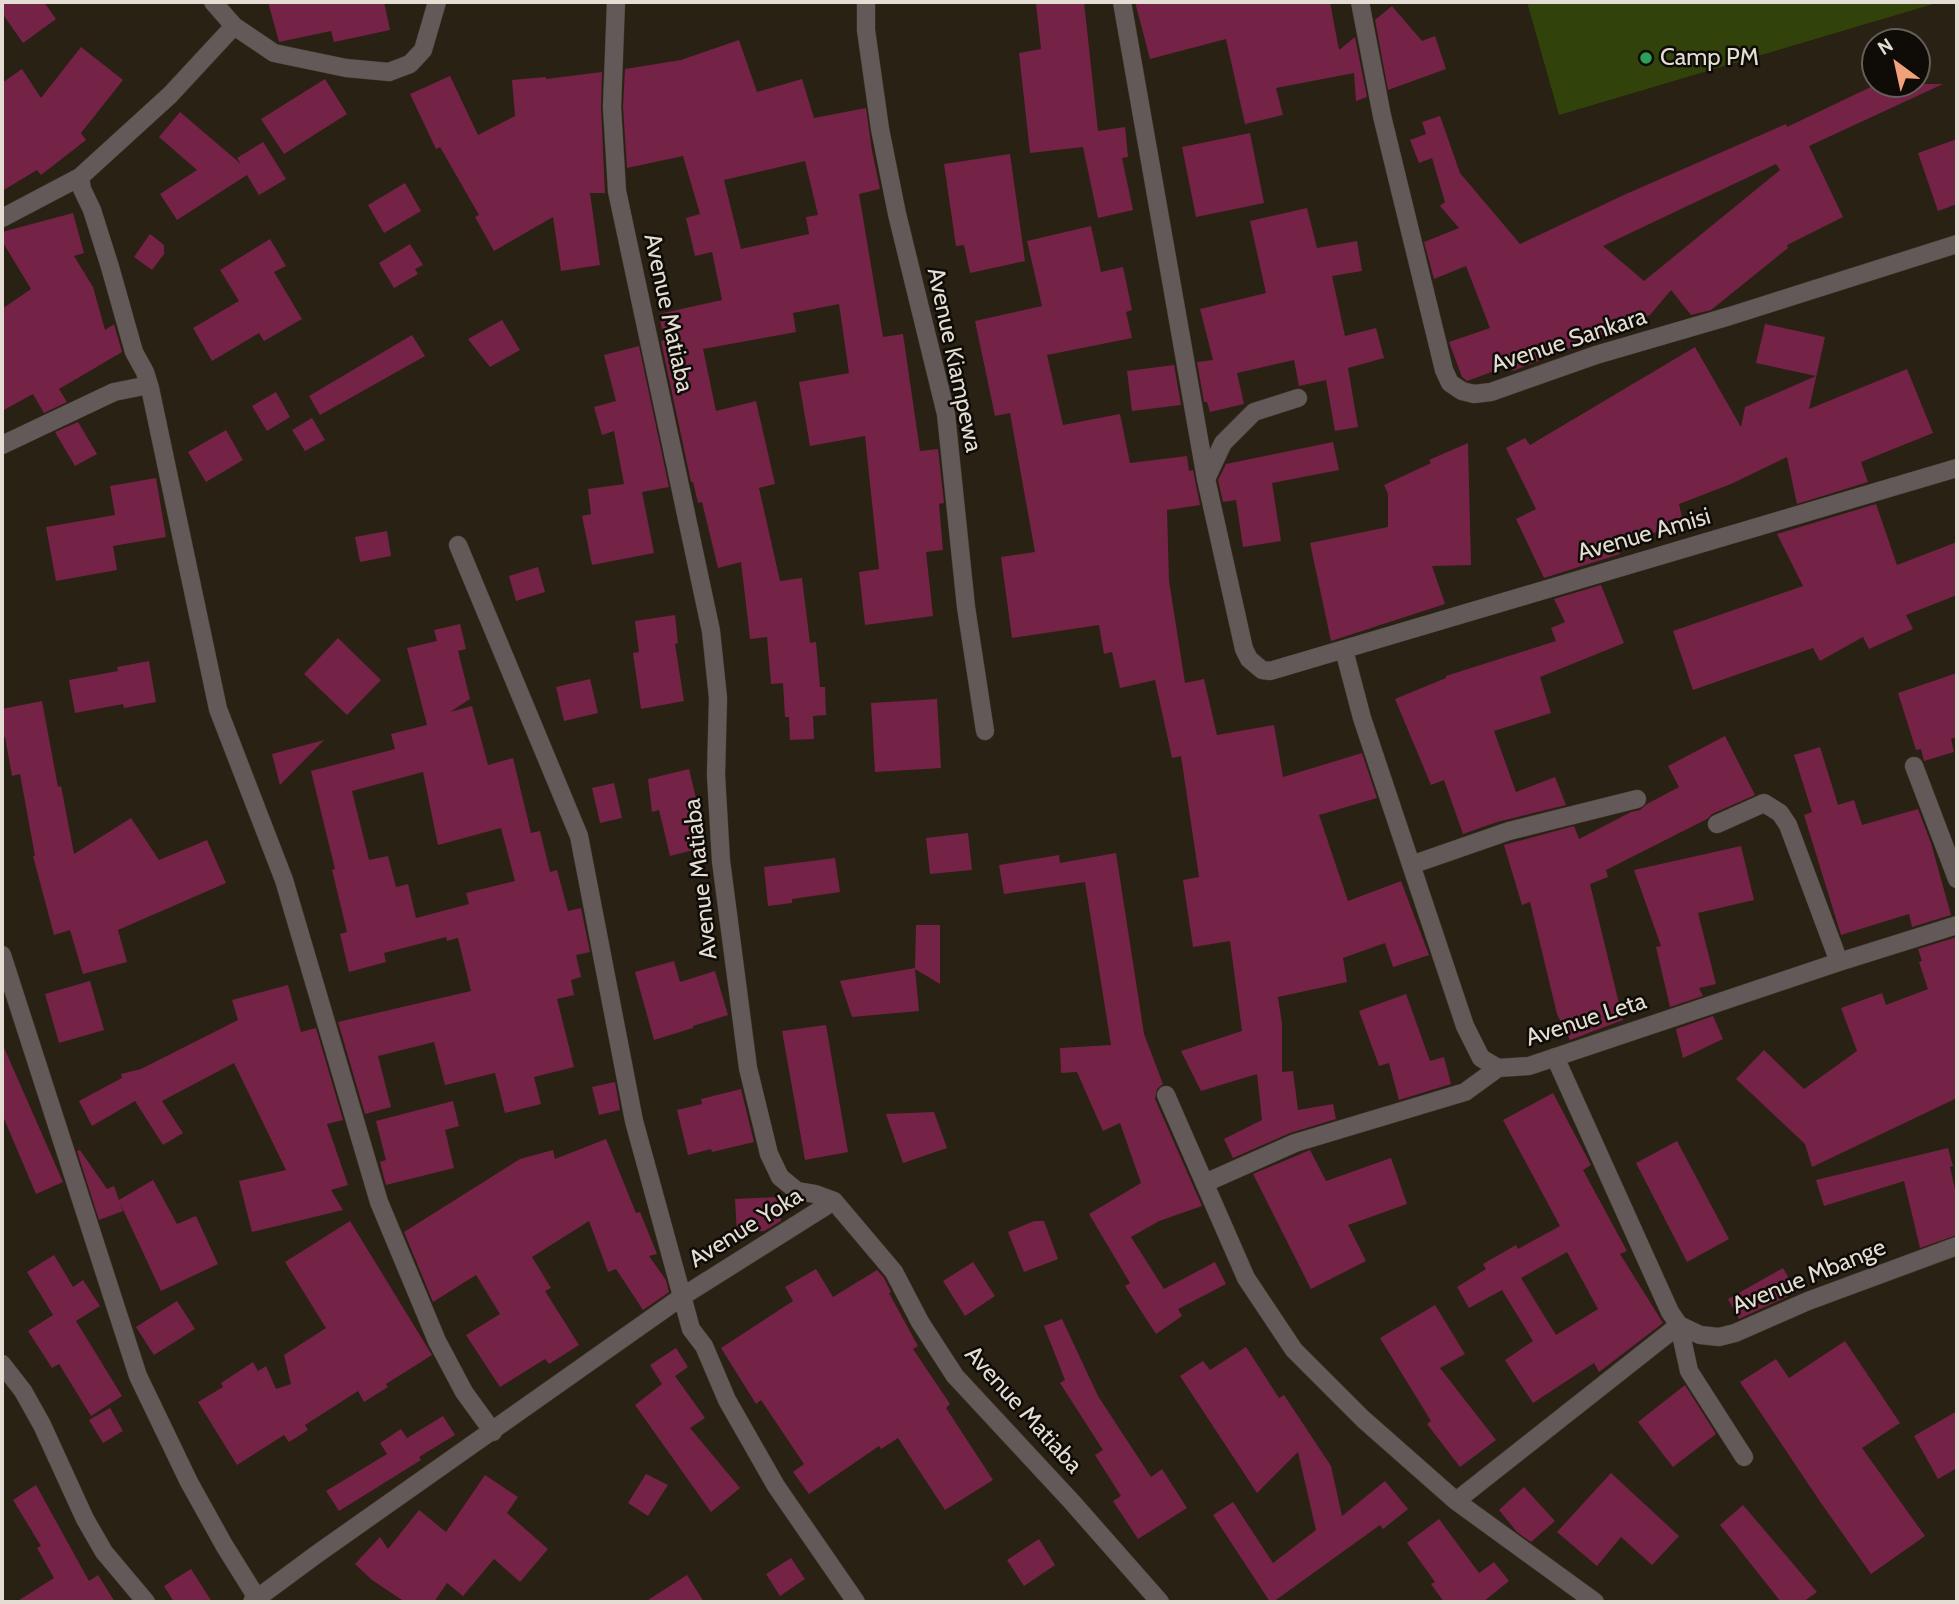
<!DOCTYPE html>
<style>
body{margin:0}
#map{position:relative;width:1959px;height:1604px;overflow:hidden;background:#292113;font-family:Cabin,sans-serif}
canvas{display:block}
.frame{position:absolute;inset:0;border:4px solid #e3ddd4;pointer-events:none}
.north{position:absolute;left:1861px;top:28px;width:70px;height:70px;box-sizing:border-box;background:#0f0b06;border:2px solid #645f58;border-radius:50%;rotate:327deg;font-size:19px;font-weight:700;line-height:28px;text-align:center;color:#e3ddd4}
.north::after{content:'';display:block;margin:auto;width:24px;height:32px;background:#f0a27a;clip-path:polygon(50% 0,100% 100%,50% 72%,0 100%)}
</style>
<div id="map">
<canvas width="1959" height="1604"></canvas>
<div class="frame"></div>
<div class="north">N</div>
</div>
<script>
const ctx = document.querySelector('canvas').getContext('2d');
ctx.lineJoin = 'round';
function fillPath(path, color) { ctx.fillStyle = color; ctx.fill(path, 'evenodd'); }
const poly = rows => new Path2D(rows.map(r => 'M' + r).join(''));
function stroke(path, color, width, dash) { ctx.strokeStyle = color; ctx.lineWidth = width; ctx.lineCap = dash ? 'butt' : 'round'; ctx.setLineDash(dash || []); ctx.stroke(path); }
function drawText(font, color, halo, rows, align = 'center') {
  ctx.font = font + ' Cabin,sans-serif'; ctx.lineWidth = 5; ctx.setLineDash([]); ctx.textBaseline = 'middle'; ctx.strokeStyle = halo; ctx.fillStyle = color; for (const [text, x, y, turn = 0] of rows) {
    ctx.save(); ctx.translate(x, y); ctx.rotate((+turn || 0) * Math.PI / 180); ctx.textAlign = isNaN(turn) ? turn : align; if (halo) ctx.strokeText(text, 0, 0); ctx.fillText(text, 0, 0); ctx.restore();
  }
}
fillPath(poly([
 [1527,2,1940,2,1559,115]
]), '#31430a');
fillPath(poly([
 [2,2,44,2,56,19,23,43,2,13],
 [268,2,384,2,390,30,334,42,331,31,279,42],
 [1056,2,1084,2,1098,131,1125,127,1128,157,1122,158,1133,210,1098,218,1083,147,1030,153,1019,53,1041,49,1036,4],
 [1135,2,1330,2,1339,50,1355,37,1367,97,1356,101,1354,73,1276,88,1283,115,1245,124,1226,39,1150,59],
 [1392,6,1422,41,1435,36,1446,69,1388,90,1375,20],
 [739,40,757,92,802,79,814,118,866,108,872,151,880,189,859,194,883,337,903,334,920,451,938,449,944,503,939,504,943,550,926,552,933,616,865,625,859,572,879,569,865,436,810,446,799,382,849,373,839,304,793,313,796,332,703,349,716,411,756,401,775,484,759,488,780,581,802,578,810,643,816,642,820,687,825,687,826,715,813,716,814,739,790,740,789,717,785,717,783,683,771,684,767,637,750,639,741,562,718,568,702,502,698,503,693,482,691,482,661,341,664,340,659,314,722,300,712,252,695,256,686,218,700,214,683,156,627,168,623,107,625,69,681,60],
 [805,161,818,215,806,217,809,234,741,249,724,180],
 [81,47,123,80,81,133,86,140,41,175,37,170,2,191,2,83,22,69,41,98],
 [602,72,601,108,605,193,590,193,600,265,561,271,553,217,494,251,475,217,479,215,440,147,436,149,410,94,450,76,478,135,515,116,512,80,546,77,546,79],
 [325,79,347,114,284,154,261,119],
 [1877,84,1943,84,1809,146,1843,217,1787,245,1788,248,1711,310,1691,315,1671,290,1650,315,1558,353,1513,371,1511,365,1467,381,1462,377,1449,342,1490,328,1466,266,1434,279,1424,242,1459,228,1440,206,1445,202,1432,158,1419,163,1410,140,1426,134,1422,122,1440,116,1460,173,1520,244,1626,194,1786,124,1787,127],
 [1776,164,1780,170,1644,281,1603,246],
 [180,112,241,164,237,158,263,142,286,179,259,195,247,175,177,220,160,194,197,170,159,137],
 [1250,133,1264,203,1196,217,1182,147],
 [1957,139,1957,204,1938,211,1918,153],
 [1010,154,1025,261,970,273,964,245,956,246,944,164],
 [405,183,421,211,384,233,368,205],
 [1307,208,1317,248,1357,241,1362,271,1332,276,1345,336,1376,328,1384,358,1348,368,1358,427,1335,431,1326,380,1299,386,1294,360,1237,373,1244,404,1210,412,1207,402,1204,402,1197,362,1213,360,1200,309,1266,293,1250,221],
 [73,213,84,253,74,256,93,287,105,330,114,324,122,352,59,389,67,402,44,413,33,394,2,411,2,309,31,289,2,241,2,232],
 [1091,226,1101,272,1123,267,1132,310,1126,312,1132,338,1047,355,1063,425,1120,414,1130,463,1187,456,1189,471,1193,470,1200,505,1167,510,1169,581,1185,683,1204,679,1217,735,1274,725,1283,777,1362,753,1377,798,1319,815,1348,901,1401,881,1429,955,1393,967,1385,943,1343,958,1347,982,1278,997,1282,1024,1282,1072,1293,1071,1298,1110,1333,1104,1336,1119,1290,1133,1233,1158,1224,1139,1262,1120,1257,1074,1201,1091,1181,1051,1242,1031,1230,941,1193,947,1183,880,1199,877,1181,756,1172,758,1155,680,1120,688,1112,652,1104,654,1099,625,1012,638,1001,557,1035,552,1010,413,995,416,975,321,1042,306,1027,241],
 [150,234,164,245,164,254,152,270,134,257],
 [270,239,286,266,274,272,302,319,264,341,259,333,212,361,193,328,239,301,220,270],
 [410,244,423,265,415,269,418,274,394,288,379,263],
 [502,320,520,350,490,367,468,339],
 [1765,324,1825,337,1809,409,1907,369,1933,433,1861,462,1868,482,1797,504,1787,457,1731,484,1679,504,1684,526,1614,542,1620,554,1544,578,1516,519,1536,509,1506,448,1525,438,1530,445,1695,347,1741,427,1745,407,1816,376,1756,363],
 [412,335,425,356,320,415,309,396],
 [639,346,669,487,642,492,654,553,592,565,582,516,591,514,588,489,624,484,614,431,602,435,594,407,616,401,604,355],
 [1174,365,1181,405,1132,411,1127,371],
 [276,392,290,417,267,431,252,406],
 [312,418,325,440,305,451,292,430],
 [78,422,97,454,75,466,55,432],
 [226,430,243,460,206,482,188,452],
 [1333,442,1339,470,1272,483,1281,541,1243,547,1236,500,1223,502,1218,480,1226,464],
 [1468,443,1471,565,1432,566,1445,604,1331,641,1310,543,1388,527,1388,494,1384,485,1431,463,1429,460],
 [156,478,166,537,113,546,117,570,56,581,46,527,115,515,110,486],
 [1876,504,1897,565,1957,542,1957,595,1906,615,1913,629,1869,649,1863,637,1820,661,1813,648,1693,690,1673,631,1803,586,1777,534],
 [387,531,391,556,360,562,355,537],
 [538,567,545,592,516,601,509,576],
 [1601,585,1624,643,1540,677,1551,713,1494,731,1516,792,1555,777,1566,805,1497,822,1463,834,1444,780,1431,785,1395,699,1446,678,1446,676,1556,641,1551,628,1565,622,1554,599],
 [675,615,678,643,675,644,684,701,641,709,633,653,639,652,635,621],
 [460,624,466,649,458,651,470,699,450,712,472,706,488,765,513,758,531,833,540,831,550,872,557,870,568,911,581,908,590,952,576,955,581,977,571,980,574,995,557,999,574,1067,534,1077,541,1104,505,1113,495,1073,445,1085,434,1042,378,1056,391,1107,365,1114,338,1022,471,991,458,938,447,941,446,937,384,953,386,962,349,972,340,934,347,932,332,870,335,869,311,771,395,749,391,734,427,725,407,648,437,641,434,630],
 [423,772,438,845,501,828,515,881,466,893,469,904,416,918,408,884,396,887,388,856,369,860,352,791],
 [338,638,381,680,347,715,304,674],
 [149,661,156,702,124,708,123,704,75,713,69,680,118,671,117,667],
 [1957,673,1957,737,1951,739,1954,752,1924,761,1921,749,1916,750,1898,693],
 [590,679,598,713,564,721,556,687],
 [937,699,941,768,875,772,871,703],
 [42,701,58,787,61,786,74,854,131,818,159,860,207,840,226,883,118,930,127,962,83,974,70,930,54,935,33,856,35,856,20,774,12,776,5,737,2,737,2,709],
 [1725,736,1755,795,1712,814,1707,819,1606,870,1608,877,1590,884,1623,1020,1570,1040,1557,1014,1530,902,1522,905,1504,845,1574,826,1579,839,1631,812,1640,810,1647,804,1679,787,1668,766],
 [324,740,280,785,272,754],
 [1820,747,1838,805,1854,800,1862,825,1918,809,1931,843,1951,915,1912,927,1909,914,1841,935,1804,815,1812,812,1794,755],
 [689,769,696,798,689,800,701,848,670,856,659,810,652,812,648,779],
 [614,783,622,818,600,823,592,788],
 [968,833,972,870,930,874,926,838],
 [1741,846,1754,900,1698,913,1716,984,1699,988,1703,996,1670,1007,1656,947,1661,946,1634,870],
 [1116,853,1144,1034,1163,1084,1157,1089,1155,1099,1202,1206,1159,1221,1131,1237,1164,1289,1215,1262,1226,1284,1178,1309,1182,1316,1156,1334,1125,1286,1130,1283,1089,1214,1141,1183,1120,1123,1103,1131,1077,1072,1061,1073,1060,1048,1111,1045,1085,882,1004,894,999,865,1059,855,1060,863],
 [835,858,840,892,792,899,792,903,768,906,764,867],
 [916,925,940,925,940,984,915,969,919,1011,852,1017,840,981,915,968],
 [1957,937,1957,1098,1812,1167,1805,1144,1736,1079,1764,1050,1804,1089,1857,1051,1841,1008,1882,993,1886,1005,1928,989,1919,962,1922,961,1918,949],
 [674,961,680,982,715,971,728,1015,693,1026,693,1028,654,1040,635,972],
 [90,981,104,1030,59,1043,45,994],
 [288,985,301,1032,316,1028,343,1120,327,1124,348,1185,331,1190,343,1210,252,1232,239,1181,286,1170,234,1063,162,1101,183,1133,163,1145,135,1101,92,1126,79,1101,122,1078,121,1074,141,1069,238,1020,232,1000],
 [1406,994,1430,1061,1444,1057,1451,1084,1399,1100,1389,1063,1379,1066,1359,1011],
 [1713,1016,1723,1039,1683,1058,1676,1029],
 [826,1025,848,1152,805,1160,782,1031],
 [2,1043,63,1182,36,1194,2,1114],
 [615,1082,620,1110,599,1115,592,1087],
 [741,1089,754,1142,712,1152,711,1149,688,1155,677,1110,702,1104,701,1099],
 [1553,1093,1591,1165,1583,1170,1627,1251,1620,1254,1663,1323,1599,1372,1594,1363,1533,1403,1505,1360,1533,1341,1502,1290,1469,1308,1457,1287,1486,1269,1483,1264,1516,1245,1518,1249,1560,1226,1503,1120],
 [1567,1252,1598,1309,1556,1335,1521,1278],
 [453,1101,459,1126,445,1130,454,1168,386,1185,380,1162,386,1160,376,1121],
 [934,1112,947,1148,903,1163,886,1114],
 [606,1139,636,1213,640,1212,657,1254,649,1256,666,1280,669,1292,643,1310,616,1269,608,1272,589,1221,532,1257,551,1288,545,1291,579,1345,549,1364,545,1359,500,1387,466,1335,500,1314,476,1275,433,1302,404,1232,520,1159,553,1150,555,1159],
 [1677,1141,1729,1239,1687,1262,1636,1163],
 [1948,1148,1953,1166,1950,1167,1957,1198,1957,1235,1920,1248,1904,1181,1824,1206,1816,1180],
 [80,1150,107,1189,114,1186,119,1200,153,1180,177,1224,196,1216,218,1264,161,1291,120,1203,123,1211,99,1220,77,1151],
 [1310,1150,1326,1181,1391,1158,1407,1204,1348,1225,1366,1261,1311,1289,1253,1174],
 [780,1197,781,1221,764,1231,737,1233,735,1199],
 [350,1221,432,1355,386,1384,388,1387,364,1402,358,1391,305,1425,308,1430,289,1442,284,1435,237,1465,198,1402,223,1387,221,1383,253,1362,258,1371,266,1366,276,1389,291,1384,284,1355,326,1328,285,1262],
 [1034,1221,1044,1221,1058,1259,1024,1272,1008,1232],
 [54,1255,73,1287,83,1280,100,1306,76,1321,122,1396,91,1416,59,1364,52,1368,28,1331,53,1315,27,1272],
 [973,1262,995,1296,965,1316,943,1281],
 [1783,1268,1797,1292,1739,1319,1728,1299],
 [816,1269,833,1297,877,1270,884,1278,891,1292,889,1293,918,1346,913,1349,950,1404,946,1408,993,1480,945,1510,898,1438,881,1449,879,1446,809,1494,793,1472,804,1464,761,1400,756,1404,721,1348,793,1301,785,1287],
 [177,1301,195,1329,154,1355,136,1327],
 [1435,1305,1465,1354,1440,1368,1496,1440,1460,1467,1427,1424,1431,1421,1380,1338],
 [1062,1319,1098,1396,1151,1477,1162,1469,1187,1508,1138,1539,1113,1501,1121,1496,1095,1455,1103,1450,1060,1383,1065,1380,1044,1326],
 [1845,1341,1900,1423,1862,1448,1925,1536,1871,1574,1821,1503,1740,1382,1776,1359,1789,1378],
 [1246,1347,1279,1398,1284,1395,1331,1466,1342,1516,1385,1481,1408,1509,1383,1529,1380,1525,1273,1602,1270,1602,1213,1515,1233,1502,1273,1563,1316,1530,1298,1452,1257,1493,1180,1376,1203,1361,1210,1370],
 [676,1348,688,1367,675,1376,705,1418,690,1428,740,1488,711,1512,635,1405,662,1384,650,1365],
 [1685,1385,1716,1434,1673,1467,1638,1422],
 [110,1408,123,1431,103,1443,89,1420],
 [1957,1411,1957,1468,1938,1479,1914,1436],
 [443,1416,455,1435,419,1457,421,1460,339,1511,326,1491,387,1454,380,1443,401,1429,407,1438],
 [1611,1473,1679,1536,1652,1565,1621,1537,1597,1566,1557,1532],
 [646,1474,668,1485,648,1516,628,1503],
 [485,1475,518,1497,507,1513,548,1549,520,1582,494,1559,463,1596,447,1583,434,1602,405,1602,372,1580,355,1564,380,1537,388,1549,419,1510,446,1532],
 [36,1485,89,1581,98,1575,115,1602,16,1602,54,1578,37,1548,41,1546,13,1500],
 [1524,1487,1555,1521,1531,1542,1517,1532,1499,1510],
 [1743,1505,1817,1592,1803,1602,1781,1602,1720,1525],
 [1439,1519,1479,1573,1494,1562,1509,1581,1483,1602,1444,1602,1431,1584,1435,1582,1407,1543],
 [1039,1539,1055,1565,1024,1586,1007,1560],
 [791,1558,805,1579,780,1596,766,1574],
 [191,1569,212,1602,174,1602,164,1586],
 [687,1575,704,1602,645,1602]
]), '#752247');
const minor = poly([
 [213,2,234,26,274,53,346,68,389,72,410,64,423,50,437,2],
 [616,2,612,107,617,191,711,631,718,698,716,775,721,861,748,1068,769,1154,780,1177,797,1191,815,1194,834,1201,894,1272,920,1322,955,1376,1072,1502,1160,1602],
 [866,2,866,30,880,129,897,214,946,414,966,607,985,731],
 [1122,2,1206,479,1244,649,1249,659,1262,670,1270,671,1957,468],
 [1360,2,1382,116,1444,370,1450,383,1462,391,1474,394,1491,392,1596,355,1730,316,1957,244],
 [234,26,170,95,80,177,82,189,92,210,110,267,134,352,145,372,150,388,218,709,284,880,379,1202,437,1341,464,1392,493,1432],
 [2,218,80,177],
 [2,445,114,392,144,386,150,388],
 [1206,479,1223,443,1254,412,1298,398],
 [458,545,579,836,634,1121,691,1329,704,1346,727,1400,776,1486,856,1602],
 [1344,650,1362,718,1465,1026,1481,1058,1498,1068,1529,1066,1839,962,1957,925],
 [1914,766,1957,879],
 [1717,824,1764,803,1780,813,1788,825,1839,962],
 [1411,865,1509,831,1637,799],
 [2,955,138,1376,189,1482,224,1545,257,1598],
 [1555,1057,1670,1312,1679,1325,1689,1371,1744,1457],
 [1166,1095,1246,1278,1294,1350,1363,1419,1456,1501,1595,1602],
 [1205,1183,1295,1143,1465,1092,1498,1068],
 [1679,1325,1700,1335,1719,1337,1735,1333,1808,1301,1957,1246],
 [2,1364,23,1391,42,1425,85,1519,104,1552,146,1602],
 [1456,1501,1679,1325],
 [252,1602,317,1554,683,1296,834,1201]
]);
stroke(minor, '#433b2e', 19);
stroke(minor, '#635958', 18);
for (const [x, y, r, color] of [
 [1646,58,7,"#2e9e5b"]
]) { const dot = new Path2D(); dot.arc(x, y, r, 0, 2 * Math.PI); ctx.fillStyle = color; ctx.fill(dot); stroke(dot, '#0f0b06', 2.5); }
drawText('24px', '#e3ddd4', '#0f0b06', [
 ["Camp PM",1660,58]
], 'left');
drawText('24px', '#e3ddd4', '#0f0b06', [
 ["Avenue Matiaba",668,313,78],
 ["Avenue Sankara",1569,341,-18],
 ["Avenue Kiampewa",954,360,78],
 ["Avenue Amisi",1644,535,-16],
 ["Avenue Matiaba",701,879,-96],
 ["Avenue Leta",1586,1020,-18],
 ["Avenue Yoka",746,1228,-32],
 ["Avenue Mbange",1809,1277,-22],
 ["Avenue Matiaba",1023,1410,48]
]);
</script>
